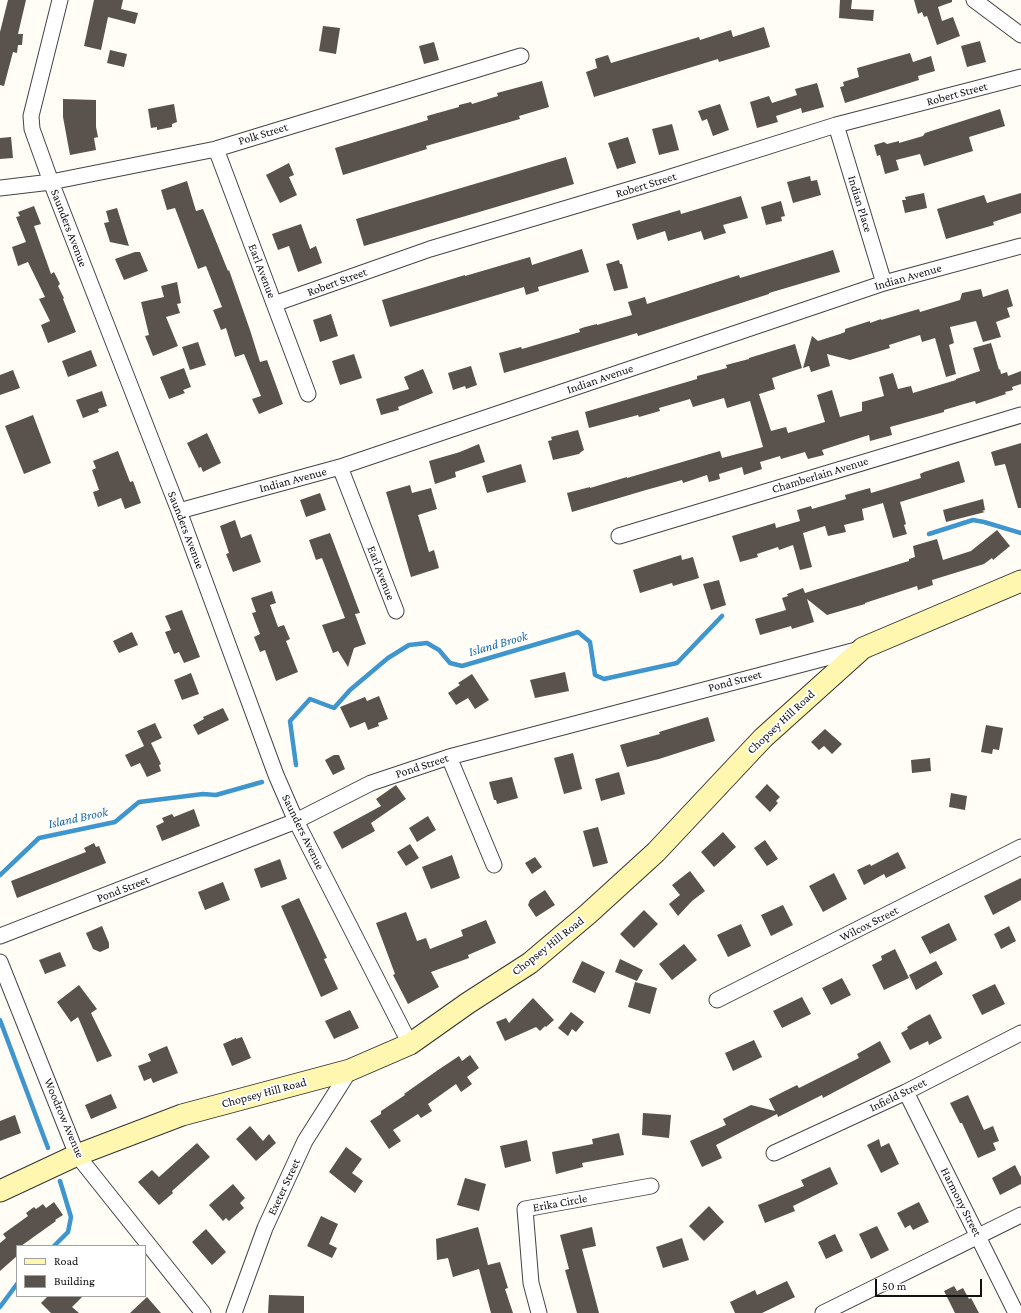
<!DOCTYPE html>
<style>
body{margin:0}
#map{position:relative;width:1021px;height:1313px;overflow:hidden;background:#fffdf5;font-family:"Crimson Pro",serif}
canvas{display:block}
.legend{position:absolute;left:16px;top:1245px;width:130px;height:52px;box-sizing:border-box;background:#fff;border:1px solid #a0a0a0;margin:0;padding:5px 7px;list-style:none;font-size:12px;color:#111}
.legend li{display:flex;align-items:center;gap:8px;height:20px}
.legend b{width:20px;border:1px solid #a0a0a0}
.scale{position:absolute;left:875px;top:1279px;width:107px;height:18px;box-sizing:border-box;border:2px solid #111;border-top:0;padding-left:5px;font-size:12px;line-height:14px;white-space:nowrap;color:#111;-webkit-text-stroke:3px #fff;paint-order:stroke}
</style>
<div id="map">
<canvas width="1021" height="1313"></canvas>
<ul class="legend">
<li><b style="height:5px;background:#fff6b0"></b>Road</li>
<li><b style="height:11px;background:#5a524d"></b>Building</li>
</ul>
<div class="scale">50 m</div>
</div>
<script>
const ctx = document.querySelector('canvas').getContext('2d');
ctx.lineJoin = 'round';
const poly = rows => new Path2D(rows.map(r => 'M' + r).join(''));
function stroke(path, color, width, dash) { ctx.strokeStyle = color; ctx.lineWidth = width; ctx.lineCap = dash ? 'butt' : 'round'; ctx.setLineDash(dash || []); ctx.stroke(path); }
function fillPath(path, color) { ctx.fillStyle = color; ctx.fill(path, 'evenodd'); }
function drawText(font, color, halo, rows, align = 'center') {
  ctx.font = font + ' "Crimson Pro",serif'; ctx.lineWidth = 4; ctx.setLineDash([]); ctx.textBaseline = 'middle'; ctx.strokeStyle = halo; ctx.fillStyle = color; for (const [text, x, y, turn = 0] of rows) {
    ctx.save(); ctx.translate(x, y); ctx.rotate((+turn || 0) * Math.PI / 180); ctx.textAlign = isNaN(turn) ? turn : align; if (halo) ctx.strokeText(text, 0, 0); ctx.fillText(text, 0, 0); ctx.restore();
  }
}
stroke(poly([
 [929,534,973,520,984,522,1021,533],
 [296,765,290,721,310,699,334,708,350,690,388,658,409,645,427,643,439,650,450,663,462,666,578,632,590,642,595,675,604,679,677,663,722,616],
 [0,875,39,838,115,822,139,802,203,794,216,795,262,782],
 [0,1020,48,1148],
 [54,1246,68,1232,71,1217,60,1181],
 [0,1307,17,1284]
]), '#3f96cf', 4.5);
fillPath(poly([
 [8,0,26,0,18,34,23,34,22,45,18,45,17,53,13,52,4,86,0,85,0,32],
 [94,0,123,0,121,9,138,13,135,24,108,17,101,50,84,46],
 [840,0,852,0,851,9,874,10,873,21,839,18],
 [914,0,952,0,952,2,938,7,942,21,953,17,960,36,937,45,927,16,924,17,922,12,918,14],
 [323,26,340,28,336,54,319,51],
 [764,27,770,47,719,62,718,59,594,97,586,72,597,68,595,59,608,55,611,63,699,37,700,40,731,30,733,37],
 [980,41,986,62,967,67,961,46],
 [434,42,439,60,424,64,419,46],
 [110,50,127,54,124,67,107,63],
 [910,53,913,62,931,56,935,71,918,76,919,80,845,103,840,87,844,86,843,82,859,77,857,68],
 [542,81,549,107,519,116,520,119,426,146,427,149,343,175,335,148,428,120,427,116,459,107,459,105,471,102,472,104,498,96,497,93],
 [817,83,824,107,802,113,801,108,776,116,778,122,757,128,750,102,769,96,772,103,797,95,795,89],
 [63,99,96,100,96,127,98,137,94,138,96,150,70,155,63,117],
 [174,104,177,122,172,124,172,127,157,130,157,127,151,128,148,109],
 [720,104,729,130,713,136,707,119,702,121,698,111],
 [1000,109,1005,126,969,137,973,151,924,166,920,154,896,160,899,170,885,174,880,155,877,156,874,145,884,142,887,144,899,141,899,143,923,136,925,133],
 [672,124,679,150,659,155,652,129],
 [11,137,13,158,0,159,0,138],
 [628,137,636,163,617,169,608,143],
 [566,157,574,184,364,246,356,219],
 [289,163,294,175,289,177,297,195,280,203,266,175],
 [810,176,811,181,817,180,821,195,793,203,787,182],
 [187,181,196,211,203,209,228,271,229,270,250,330,260,362,267,360,283,404,259,414,252,399,261,396,244,354,235,357,226,328,221,330,213,310,222,307,206,266,198,269,175,208,167,210,161,190],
 [924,193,927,208,905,213,902,200,906,200,905,197],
 [1021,193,1021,213,993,222,994,225,946,239,937,209,984,195,987,203],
 [741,196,748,218,723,225,726,233,704,240,701,231,668,241,665,231,637,240,632,224,680,210,681,214],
 [781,201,785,216,781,217,782,221,766,225,761,207],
 [34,206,41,224,34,226,51,274,54,272,60,284,58,286,64,298,63,299,76,332,48,343,41,325,50,321,39,299,45,297,28,262,18,266,12,247,26,242,16,217,20,216,18,212],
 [117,208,129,246,110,242,104,223,109,222,106,211],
 [301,224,310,249,316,246,322,263,298,272,289,246,278,250,272,234],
 [582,249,589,272,538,287,539,291,526,295,524,287,390,327,382,300,465,275,465,276,530,257,532,265],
 [833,250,840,272,769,293,769,294,638,336,637,333,504,373,499,353,521,347,522,349,580,332,579,329,585,327,597,324,597,325,632,315,628,302,645,297,647,304,739,275,740,278],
 [135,252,140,252,148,271,124,280,115,259],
 [619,260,620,264,622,264,628,288,614,291,606,264],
 [177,282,181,303,177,304,180,313,166,317,178,346,153,356,145,336,149,335,141,302,164,297,161,286],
 [981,289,983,297,1008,289,1013,306,1007,308,1010,317,996,322,1001,337,983,342,976,321,950,327,954,343,949,345,956,374,946,377,935,338,922,342,920,335,889,345,890,348,850,360,827,354,830,366,811,372,809,366,803,368,812,336,818,341,840,334,845,332,845,329,870,321,870,323,881,319,881,320,919,309,920,312,960,300,962,293],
 [331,314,338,336,320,342,313,320],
 [198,342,206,365,190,370,182,347],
 [991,343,999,370,1000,369,1001,374,1007,372,1008,376,1021,371,1021,384,1012,387,1013,390,1005,392,1006,394,976,404,975,401,964,404,944,410,944,412,890,427,892,435,870,441,869,435,822,450,824,455,808,459,805,452,781,459,780,456,760,462,762,469,744,475,742,467,719,474,720,479,709,482,707,475,683,483,682,480,646,490,572,512,567,493,590,487,590,488,627,477,627,478,720,451,722,458,763,447,750,401,727,408,724,398,693,407,690,399,659,408,660,411,639,417,638,415,589,428,585,412,697,379,697,376,727,368,726,365,749,359,749,358,795,344,802,368,772,378,775,389,759,394,771,431,786,427,788,433,825,422,817,395,832,390,840,417,862,411,862,402,884,396,879,377,893,373,898,389,911,386,913,393,956,380,956,379,980,371,973,348],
 [91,350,97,366,68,377,62,361],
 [354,354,362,378,340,385,332,361],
 [471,366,477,385,466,389,465,386,453,390,448,373],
 [184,368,191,387,183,390,185,393,169,399,160,377],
 [423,369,433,393,398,407,399,410,381,415,376,399,409,389,404,377],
 [13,370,20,388,0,395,0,375],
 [102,391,107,406,98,409,99,412,83,418,76,400],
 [33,415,51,463,24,474,5,426],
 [578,430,584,450,581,452,579,454,553,460,548,441,552,440,551,437],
 [207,433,221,463,203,472,201,467,199,468,187,443],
 [1021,443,1021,508,1018,508,1005,464,995,466,991,452],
 [479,444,485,462,455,472,456,477,435,484,429,461,460,452],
 [118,451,130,482,133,481,141,503,125,509,121,498,98,507,93,492,99,490,92,470,96,468,93,461],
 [959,461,965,482,900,502,906,524,904,525,907,534,893,538,883,503,862,509,864,520,844,525,846,532,828,536,825,526,803,533,812,567,800,570,793,545,779,550,778,547,757,554,758,557,740,562,732,536,775,523,776,528,800,521,797,510,811,506,812,509,846,499,845,495,870,488,871,493,921,478,920,474,924,472],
 [521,464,526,482,487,493,482,476],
 [410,485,412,493,431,488,437,509,418,515,429,552,434,550,439,568,411,577,386,492],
 [320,493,326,510,306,517,300,500],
 [983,499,985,510,982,511,985,512,946,522,943,510],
 [235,520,241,538,251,534,261,562,233,572,226,554,229,553,220,526],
 [997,530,1010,546,993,560,992,558,984,564,932,580,933,585,918,590,917,586,865,603,865,604,827,615,807,599,814,622,792,629,791,626,760,635,755,619,786,610,782,598,788,596,787,594,803,588,805,593,909,561,909,559,915,557,913,546,937,539,943,560,971,551],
 [330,533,360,613,355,614,366,644,354,648,348,667,338,651,333,653,322,625,345,618,322,558,316,560,309,540],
 [681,555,682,560,693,557,699,578,673,586,672,583,640,593,633,570],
 [719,580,726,605,711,610,703,584],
 [272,591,276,603,270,605,278,627,284,625,290,639,286,641,298,672,276,681,265,650,260,652,254,637,260,634,252,613,256,612,251,598],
 [182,610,200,657,184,663,179,652,174,654,165,632,171,630,165,616],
 [132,632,138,645,119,653,113,641],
 [565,672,569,691,535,698,530,680],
 [191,673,199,694,182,700,174,680],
 [472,674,489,700,475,709,468,698,456,705,448,693,460,685,458,683],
 [379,696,388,719,378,723,379,726,368,730,365,722,350,728,340,707,365,697,367,701],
 [223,708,229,720,198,735,193,725,204,719,203,717],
 [708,717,715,741,659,759,627,767,620,745,660,734,659,732],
 [155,723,162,738,151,743,161,764,159,765,161,771,147,777,140,763,131,767,125,755,144,746,137,731],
 [986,725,1003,728,999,750,993,749,992,754,981,752],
 [825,729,842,744,832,754,824,746,819,750,811,742],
 [573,753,582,789,564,794,554,758],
 [334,755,339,755,345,769,333,775,325,760],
 [930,758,931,771,912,773,911,760],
 [619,772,625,794,601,801,595,779],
 [512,777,518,798,497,804,496,800,494,800,489,782],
 [767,784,780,797,776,801,778,803,770,812,755,797],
 [396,785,406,799,371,823,375,831,342,849,333,832,381,806,376,799],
 [951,793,967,796,965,810,949,807],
 [194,809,200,826,162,841,156,826,164,822,162,818,172,814,174,817],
 [428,816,436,830,417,842,409,828],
 [598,827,608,863,593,867,583,831],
 [723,832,736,847,714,867,701,852],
 [765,840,778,859,767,866,754,848],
 [94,843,96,847,99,846,106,863,17,898,11,881,86,852,84,848],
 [410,844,419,858,406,866,397,852],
 [898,852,906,868,886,878,884,874,864,885,857,870,870,864,871,866],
 [452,855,460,878,431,889,422,867],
 [535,857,542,867,532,874,525,863],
 [280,859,287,879,261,888,254,869],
 [690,871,705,891,692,901,678,916,669,904,680,895,672,885],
 [834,873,847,899,823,912,809,886],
 [1021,878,1021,900,993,915,984,896],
 [223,882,230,900,205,910,198,892],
 [545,890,555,905,536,917,528,905,530,900],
 [299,898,327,958,324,959,338,989,321,997,281,906],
 [783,905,793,925,771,936,761,915],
 [644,910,658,924,634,948,620,934],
 [406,912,417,941,426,938,430,949,463,936,461,930,486,920,496,943,468,955,469,958,431,972,439,987,408,1004,393,975,395,974,376,923],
 [949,923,957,940,930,954,921,937],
 [741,924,751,946,728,957,717,935],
 [102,926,109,943,109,948,100,952,93,949,86,933],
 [1009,926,1016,941,1001,949,994,934],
 [684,944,697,960,672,980,659,964],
 [895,949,909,978,884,990,872,965,882,960,881,956],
 [60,952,66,966,45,974,39,960],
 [620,959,643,970,637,981,615,972],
 [582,961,605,972,595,993,572,982],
 [936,961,943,974,916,990,909,975],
 [842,978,851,995,831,1005,822,988],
 [635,982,657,988,650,1014,628,1007],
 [995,984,1005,1004,982,1015,972,995],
 [79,985,97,1009,91,1013,112,1056,97,1062,78,1017,71,1022,57,1002],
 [802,997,811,1014,782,1028,773,1011],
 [533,998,554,1020,546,1027,545,1026,540,1031,536,1027,505,1041,496,1022,506,1018,509,1023],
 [350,1010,359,1028,334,1039,325,1021],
 [571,1012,584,1022,576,1032,572,1029,568,1036,558,1028],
 [930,1014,942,1038,929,1045,928,1041,910,1050,901,1033,908,1029,907,1027,915,1022],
 [242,1037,251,1058,232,1066,223,1044,236,1038,236,1039],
 [754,1040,762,1057,733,1071,725,1053],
 [880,1041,891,1062,823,1098,822,1095,778,1117,777,1114,716,1145,722,1158,702,1167,690,1141,726,1125,723,1119,751,1105,775,1111,769,1099,797,1085,799,1088,859,1058,857,1054],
 [167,1046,178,1073,153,1083,151,1078,144,1081,138,1066,151,1061,148,1054],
 [470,1055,479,1068,467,1077,472,1084,461,1092,456,1084,428,1104,432,1111,421,1118,418,1114,393,1130,401,1141,389,1149,370,1121,381,1114,381,1111,405,1095,404,1094,438,1070,459,1056,462,1061],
 [111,1094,117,1108,91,1119,85,1105],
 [968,1095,984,1130,993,1126,999,1141,993,1143,996,1150,978,1158,962,1123,960,1123,950,1103],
 [643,1113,671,1115,669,1138,642,1135],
 [15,1115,21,1133,0,1141,0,1121],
 [250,1126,263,1141,269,1134,276,1143,256,1161,236,1139],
 [619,1133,624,1155,582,1163,583,1167,556,1174,552,1152,593,1144,592,1139],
 [879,1139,881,1147,889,1143,899,1164,881,1173,867,1145],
 [527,1140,531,1161,505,1168,500,1146],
 [197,1143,210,1157,172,1191,173,1193,159,1205,138,1182,152,1170,159,1177],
 [346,1147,362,1159,352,1173,363,1181,355,1193,329,1172],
 [1015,1165,1021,1177,1021,1184,1000,1195,992,1178],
 [830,1167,838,1184,793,1206,795,1211,765,1223,758,1205,804,1186,801,1180],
 [465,1178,486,1184,479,1211,457,1205],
 [233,1184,245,1198,240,1203,244,1208,229,1221,226,1218,223,1221,209,1205],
 [54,1202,63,1215,55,1220,56,1221,21,1246,17,1246,17,1256,0,1271,0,1243,6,1238,3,1234,28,1216,26,1213,34,1207,36,1209,43,1204,46,1208],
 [919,1202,929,1222,913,1230,910,1225,905,1228,897,1213],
 [709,1206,724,1222,704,1241,689,1226],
 [321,1216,338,1224,329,1244,337,1248,332,1258,307,1246],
 [877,1226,889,1250,871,1259,859,1234],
 [478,1227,488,1265,500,1262,508,1288,505,1289,513,1313,491,1313,479,1269,453,1277,448,1258,437,1260,436,1239],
 [592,1227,596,1246,582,1249,599,1313,577,1313,565,1270,569,1269,560,1235],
 [206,1229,226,1252,212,1265,192,1242],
 [835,1234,843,1251,826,1259,818,1242],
 [682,1238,689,1260,663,1268,656,1247],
 [787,1281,795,1297,762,1313,735,1313,730,1302,755,1290,757,1295],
 [954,1286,957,1291,963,1288,969,1299,971,1298,979,1313,955,1313,944,1291],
 [269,1295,304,1296,304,1313,268,1313],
 [48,1296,83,1296,72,1307,79,1313,51,1313,41,1303],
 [147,1297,161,1313,130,1313]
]), '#5a524d');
const street = poly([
 [60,0,31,116,32,129,51,182,179,511,276,775,296,821,410,1044],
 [974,0,1021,35],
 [836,125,884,283],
 [216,149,308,394],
 [0,188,51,182,216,149,521,56],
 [274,304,430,249,658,181,836,125,1021,77],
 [340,467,396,611],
 [179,511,340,467,884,283,1021,246],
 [619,536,1021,415],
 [449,757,494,865],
 [0,936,296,821,371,783,449,757,860,649],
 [0,962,77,1155,203,1313],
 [717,1000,1021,847],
 [906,1092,1016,1313],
 [774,1153,906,1092,1021,1033],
 [234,1313,265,1228,305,1141,350,1070],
 [539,1313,531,1283,525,1209,651,1186],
 [823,1313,1021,1215]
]);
const secondary = poly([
 [0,1191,77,1155,182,1115,350,1070,410,1044,468,1003,530,963,588,914,656,852,763,738,863,648,1021,581]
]);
stroke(street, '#444', 17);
stroke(secondary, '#333', 23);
stroke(street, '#fff', 15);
stroke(secondary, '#fff6b0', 21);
drawText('12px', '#111', '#fff', [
 ["Robert Street",957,94,-15],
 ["Polk Street",263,134,-17],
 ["Robert Street",646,185,-17],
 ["Indian Place",860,204,73],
 ["Saunders Avenue",69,228,69],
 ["Earl Avenue",262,271,69],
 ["Indian Avenue",908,277,-16],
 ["Robert Street",337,282,-20],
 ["Indian Avenue",600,379,-19],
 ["Chamberlain Avenue",820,475,-17],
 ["Indian Avenue",293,480,-15],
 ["Saunders Avenue",186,530,69],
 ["Earl Avenue",381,573,69],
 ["Pond Street",735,681,-15],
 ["Chopsey Hill Road",781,722,-43],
 ["Pond Street",422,766,-18],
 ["Saunders Avenue",303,832,64],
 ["Pond Street",123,889,-21],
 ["Wilcox Street",869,924,-27],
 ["Chopsey Hill Road",548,946,-38],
 ["Chopsey Hill Road",264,1093,-15],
 ["Infield Street",898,1095,-26],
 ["Woodrow Avenue",64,1118,67],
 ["Exeter Street",284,1187,-65],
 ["Harmony Street",961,1202,63],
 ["Erika Circle",560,1203,-10]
]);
drawText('italic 13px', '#1768a6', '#fff', [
 ["Island Brook",498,644,-16],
 ["Island Brook",78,818,-12]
]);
</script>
